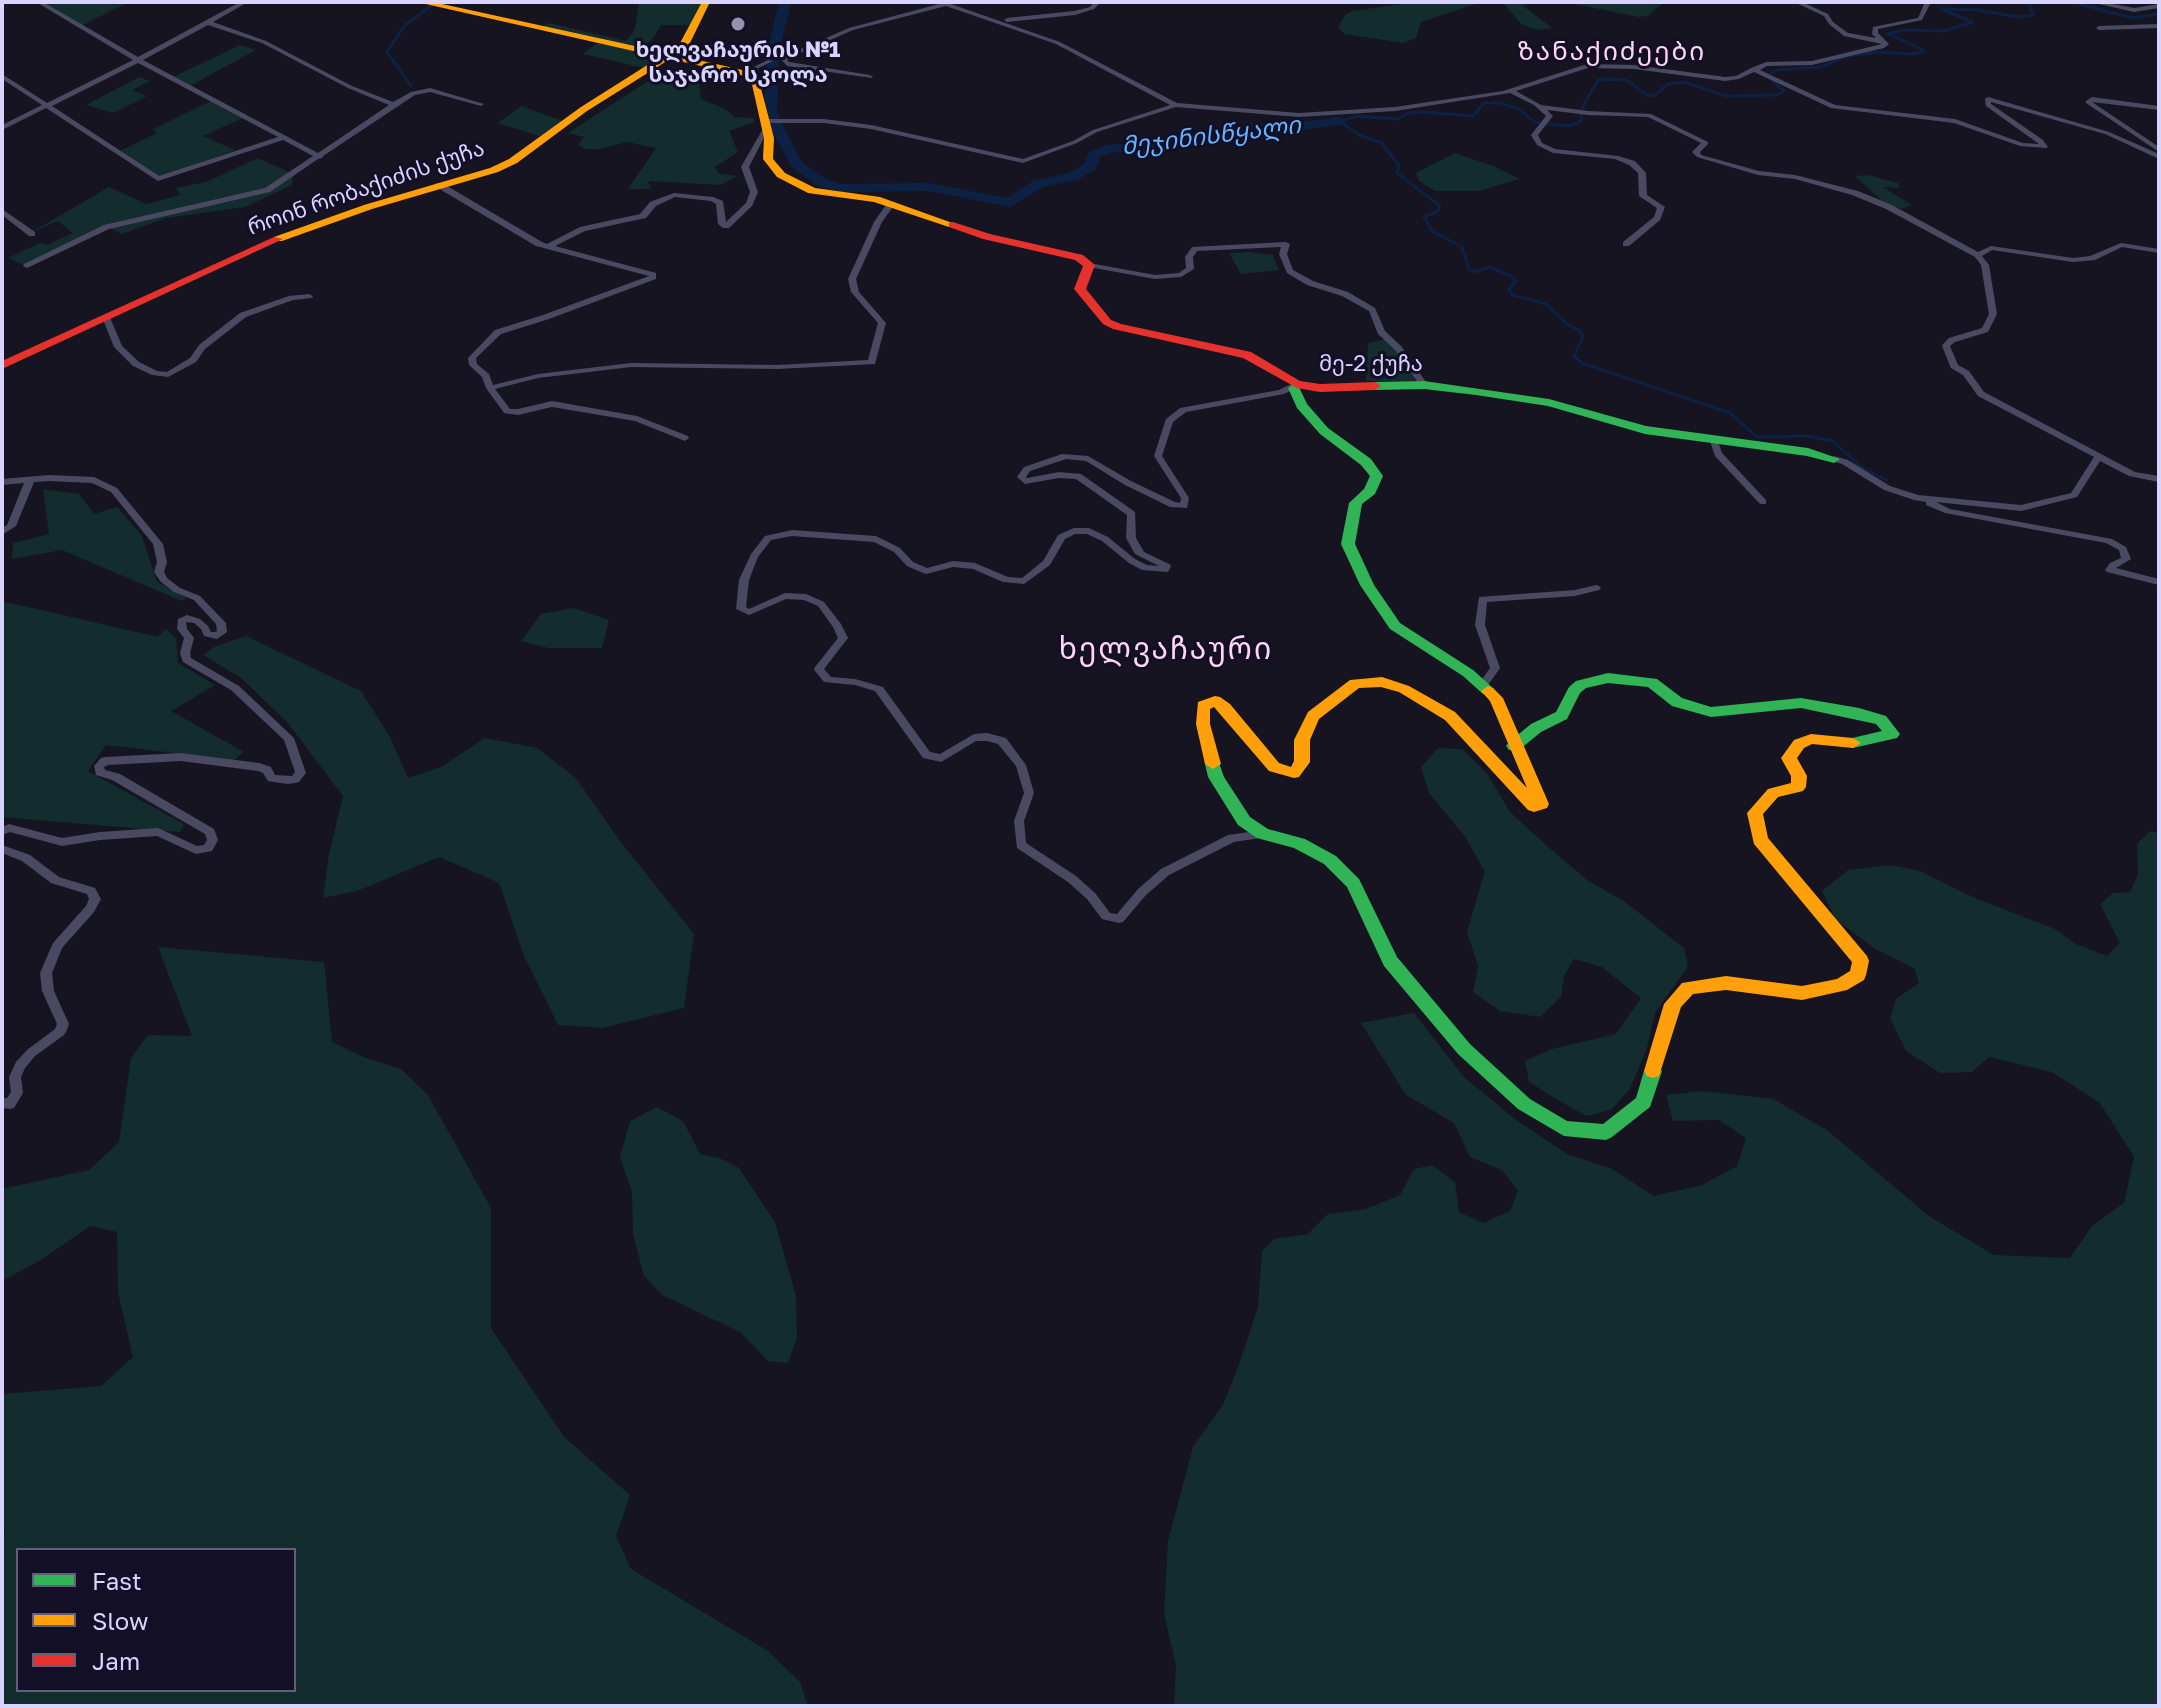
<!DOCTYPE html>
<meta charset="utf-8">
<style>
body{margin:0}
#map{position:relative;width:2161px;height:1708px;overflow:hidden;background:#161421;font-family:"Golos Text",sans-serif}
canvas{display:block}
.frame{position:absolute;inset:0;border:4px solid #d9d4ff;pointer-events:none}
.legend{position:absolute;left:16px;top:1548px;width:280px;height:144px;box-sizing:border-box;background:#130f26;border:2px solid #625e7d;margin:0;padding:10px 14px;list-style:none;font-size:24px;color:#d9d4ff}
.legend li{display:flex;align-items:center;gap:16px;height:40px}
.legend b{width:40px;border:2px solid #625e7d}
</style>
<div id="map">
<canvas width="2161" height="1708"></canvas>
<div class="frame"></div>
<ul class="legend">
<li><b style="height:10px;background:#30b455"></b>Fast</li>
<li><b style="height:10px;background:#ff9f0a"></b>Slow</li>
<li><b style="height:10px;background:#e5322d"></b>Jam</li>
</ul>
</div>
<script>
const ctx = document.querySelector('canvas').getContext('2d');
ctx.lineJoin = 'round';
function fillPath(path, color) { ctx.fillStyle = color; ctx.fill(path, 'evenodd'); }
const poly = rows => new Path2D(rows.map(r => 'M' + r).join(''));
function stroke(path, color, width, dash) { ctx.strokeStyle = color; ctx.lineWidth = width; ctx.lineCap = dash ? 'butt' : 'round'; ctx.setLineDash(dash || []); ctx.stroke(path); }
function drawText(font, color, halo, rows, align = 'center') {
  ctx.font = font + ' "Golos Text","Noto Sans Georgian",sans-serif'; ctx.lineWidth = 6; ctx.setLineDash([]); ctx.textBaseline = 'middle'; ctx.strokeStyle = halo; ctx.fillStyle = color; for (const [text, x, y, turn = 0] of rows) {
    ctx.save(); ctx.translate(x, y); ctx.rotate((+turn || 0) * Math.PI / 180); ctx.textAlign = isNaN(turn) ? turn : align; if (halo) ctx.strokeText(text, 0, 0); ctx.fillText(text, 0, 0); ctx.restore();
  }
}
fillPath(poly([
 [53,2,129,2,81,26,46,6],
 [639,2,706,2,696,25,661,25,651,41,637,49,668,57,648,69,583,54,599,42,540,28,549,23,626,41,635,29],
 [1415,2,1529,2,1523,6,1552,28,1537,30,1521,24,1504,4,1495,3,1479,3,1421,22,1416,38,1403,43,1345,34,1338,27,1346,14,1353,11],
 [1564,2,1664,2,1648,16,1639,17],
 [240,45,256,50,188,87,171,78],
 [657,75,699,82,701,99,725,109,735,117,753,118,755,122,729,131,738,152,715,167,718,173,738,176,720,185,650,181,647,184,651,185,649,189,628,189,656,148,627,142,600,149,585,149,578,145,584,137,568,133],
 [139,77,150,81,132,90,147,96,113,113,86,105],
 [211,101,243,118,203,136,235,150,159,177,120,151,157,133,153,129],
 [521,106,566,122,545,138,498,123],
 [1455,153,1493,166,1520,179,1479,191,1435,191,1419,181,1416,173],
 [258,158,293,174,292,185,245,207,166,218,122,234,107,227,27,266,8,258,40,243,46,245,73,233,58,221,30,233,109,187,146,204,180,195,176,188,206,182],
 [1868,175,1898,183,1900,188,1883,187,1912,205,1901,209,1883,202,1855,176],
 [1250,252,1273,255,1279,270,1241,274,1229,253],
 [1386,339,1401,355,1416,381,1366,381,1368,343],
 [43,489,79,494,94,514,117,507,142,536,157,582,187,598,182,601,62,550,12,559,13,543,49,534],
 [2,601,158,637,166,629,176,638,178,663,215,685,171,711,244,752,234,760,106,745,88,771,184,824,180,832,2,817],
 [574,608,609,620,602,648,548,648,521,641,541,614],
 [246,636,361,691,390,737,408,778,441,767,485,738,537,748,576,778,620,841,694,934,684,1008,602,1028,558,1025,524,956,499,883,439,857,357,891,323,898,329,854,343,796,287,722,241,678,203,655,216,646],
 [1438,748,1462,749,1487,773,1510,812,1547,846,1587,880,1625,902,1684,948,1688,966,1655,1013,1647,1048,1630,1089,1611,1110,1586,1116,1558,1100,1529,1082,1525,1061,1552,1049,1616,1034,1641,998,1602,967,1574,959,1564,976,1561,997,1540,1017,1500,1011,1473,992,1478,966,1467,932,1485,871,1463,834,1429,793,1421,767],
 [2150,831,2159,833,2159,1706,1174,1706,1176,1666,1164,1613,1168,1541,1193,1447,1223,1405,1239,1365,1258,1307,1262,1251,1274,1239,1308,1234,1328,1214,1366,1209,1400,1195,1414,1169,1432,1165,1455,1182,1459,1212,1483,1223,1510,1211,1518,1191,1502,1170,1470,1157,1454,1123,1406,1095,1361,1023,1414,1013,1464,1077,1515,1119,1567,1154,1612,1169,1654,1196,1702,1185,1737,1166,1746,1138,1719,1120,1673,1121,1666,1095,1703,1091,1773,1099,1827,1130,1930,1217,1994,1255,2070,1258,2092,1226,2124,1203,2134,1157,2100,1103,2052,1072,1989,1057,1972,1072,1940,1073,1906,1051,1890,1018,1896,999,1919,983,1914,968,1877,950,1836,920,1822,891,1848,870,1890,865,1920,871,1975,898,2055,929,2076,944,2107,956,2120,943,2100,904,2113,893,2130,892,2138,875,2137,844],
 [158,947,324,962,332,1042,363,1057,401,1069,428,1095,491,1208,491,1328,564,1437,630,1495,616,1536,631,1569,768,1651,800,1682,808,1706,2,1706,2,1542,5,1533,2,1516,2,1394,101,1386,133,1357,118,1292,117,1232,90,1226,41,1260,2,1281,2,1189,89,1170,119,1142,131,1058,148,1035,192,1036],
 [18,1550,294,1550,294,1690,18,1690],
 [657,1107,683,1121,700,1154,719,1158,739,1168,775,1222,796,1296,797,1337,788,1363,768,1361,740,1332,662,1295,644,1276,633,1234,632,1192,620,1157,630,1121]
]), '#132c2d');
stroke(poly([
 [2072,2,2132,18,2159,14],
 [411,86,387,52,405,25,436,2],
 [1340,121,1357,116,1398,119,1408,113,1423,112,1473,116,1484,103,1500,103,1520,109,1534,122,1569,126,1581,121,1582,108,1598,80,1607,79,1626,80,1648,96,1655,95,1668,84,1684,82,1726,96,1777,95,1784,91,1767,76,1777,70,1821,67,1847,56,1880,52,1913,54,1925,51,1888,34,1905,30,1944,31,1973,22,1941,9,1978,10,2019,17,2033,15,2029,2],
 [1341,122,1359,135,1382,143,1399,166,1397,173,1440,206,1438,211,1424,217,1432,231,1462,247,1469,269,1476,272,1489,267,1511,276,1516,281,1509,290,1512,295,1546,304,1567,324,1580,331,1583,337,1574,356,1582,363,1730,413,1757,437,1807,436,1833,441,1861,467,1886,480]
]), '#0d2144', 3);
fillPath(poly([
 [779,2,791,2,779,52,777,113,802,162,828,180,842,184,929,183,1007,198,1033,181,1069,173,1084,164,1089,152,1107,145,1180,139,1251,123,1286,124,1340,117,1347,121,1340,125,1286,132,1251,131,1180,147,1110,153,1100,157,1096,169,1079,179,1043,187,1010,207,929,191,841,192,818,186,791,167,763,113,767,52,779,2]
]), '#0d2144');
fillPath(poly([
 [36,2,43,2,138,57,240,2,248,2,213,22,266,41,352,86,393,102,411,92,430,88,484,104,481,106,430,92,415,95,323,156,322,158,318,159,270,192,109,229,27,268,23,266,24,264,104,225,265,188,313,156,283,140,158,181,46,108,2,130,2,125,42,105,2,79,2,74,47,103,133,60,36,2],
 [208,25,262,43,348,88,389,105,318,153,143,60,208,25],
 [138,63,278,137,159,176,52,106,138,63],
 [937,2,948,3,1060,42,1177,103,1299,113,1395,107,1503,91,1587,64,1634,65,1725,77,1736,76,1751,68,1766,62,1812,61,1882,44,1844,36,1829,24,1824,16,1794,2,1802,2,1828,14,1833,22,1848,33,1876,38,1872,34,1873,27,1918,18,1925,2,1931,2,1922,20,1878,29,1878,33,1889,44,1884,48,1812,65,1767,66,1760,70,1835,105,1955,119,2023,143,2039,144,1986,106,1985,99,1988,97,2109,132,2159,154,2159,159,2105,134,1991,102,1991,104,2043,140,2048,147,2046,148,2020,146,1954,123,1831,108,1754,72,1739,79,1725,81,1634,69,1588,68,1516,91,1541,105,1588,111,1651,114,1708,142,1708,144,1700,152,1701,155,1759,171,1795,175,1858,191,1892,205,1978,252,1991,246,2073,258,2090,256,2121,243,2159,249,2159,253,2122,247,2095,260,2073,262,1992,250,1982,256,1989,265,1997,314,1988,332,1955,342,1950,346,1958,365,1969,371,1984,392,2135,472,2159,476,2159,482,2129,476,2100,461,2077,497,2021,511,1936,502,1950,509,2112,539,2126,547,2131,559,2116,568,2159,579,2159,585,2107,572,2105,570,2110,563,2121,558,2119,550,2106,543,1945,513,1926,505,1926,502,1914,500,1884,490,1842,464,1831,461,1830,459,1834,456,1848,460,1890,486,1918,495,2021,505,2071,493,2094,457,1978,396,1963,375,1951,368,1942,346,1943,344,1949,338,1982,328,1989,314,1981,265,1975,257,1886,209,1852,195,1795,179,1758,175,1697,157,1692,152,1701,143,1648,117,1588,115,1547,110,1553,116,1538,135,1542,143,1555,149,1618,156,1635,161,1646,173,1647,195,1665,207,1660,220,1629,246,1623,246,1623,242,1654,217,1657,208,1639,196,1638,173,1629,165,1615,159,1553,153,1537,145,1531,135,1546,116,1534,105,1510,93,1395,111,1299,117,1176,107,1097,132,1077,143,1023,163,871,129,824,123,765,123,762,121,765,119,824,119,871,125,1023,159,1073,141,1093,130,1170,105,1056,44,946,6,853,30,787,59,789,62,870,75,873,77,872,78,787,66,780,58,849,28,939,4,937,2],
 [1094,2,1101,2,1094,9,1075,15,1007,22,1004,20,1007,18,1074,11,1090,7,1094,2],
 [2090,2,2103,2,2134,8,2159,4,2159,8,2134,12,2090,2],
 [2159,24,2159,28,2099,30,2096,28,2099,26,2159,24],
 [768,60,773,61,746,74,741,73,768,60],
 [2092,97,2159,106,2159,110,2092,102,2159,147,2159,152,2086,103,2086,101,2092,97],
 [764,127,769,128,749,167,758,192,752,206,729,228,723,228,718,224,716,204,711,201,675,197,656,206,646,218,585,231,555,246,656,273,656,279,549,319,501,334,476,358,477,364,489,374,493,385,538,374,631,363,777,365,868,360,878,323,851,292,848,279,874,222,888,202,891,202,895,204,882,222,856,279,859,292,886,323,875,364,777,369,631,367,538,378,495,389,510,409,518,409,552,401,637,416,688,436,689,438,685,441,635,421,552,407,518,415,504,413,486,388,482,377,469,365,468,358,495,330,543,315,649,276,536,246,436,187,436,183,442,183,542,242,547,244,580,227,640,214,650,202,674,193,713,197,723,201,726,222,746,203,750,192,741,167,764,127],
 [2,209,35,232,35,236,29,236,2,215,2,209],
 [1286,242,1290,244,1287,254,1293,270,1313,281,1348,292,1375,308,1385,331,1401,346,1428,385,1427,387,1421,387,1395,350,1378,334,1369,311,1342,296,1307,285,1287,273,1279,254,1281,247,1197,251,1193,257,1194,269,1181,277,1155,279,1089,267,1085,265,1089,263,1155,275,1179,273,1186,268,1185,257,1192,247,1286,242],
 [309,294,313,296,312,298,293,300,246,317,205,349,196,362,168,377,152,375,133,366,114,347,102,317,109,315,122,346,139,362,157,371,167,372,190,358,199,345,240,313,289,296,309,294],
 [1297,381,1301,384,1300,386,1284,394,1186,412,1173,422,1162,456,1189,498,1187,508,1170,507,1125,485,1086,461,1066,459,1030,471,1026,477,1027,478,1059,472,1081,474,1135,512,1136,538,1144,552,1169,564,1171,566,1168,572,1142,570,1129,563,1102,541,1087,534,1075,534,1065,539,1050,565,1024,584,1003,582,973,569,953,567,926,574,923,573,907,566,894,552,874,542,792,536,771,540,758,557,749,580,746,607,749,609,785,593,806,594,824,602,841,624,848,638,824,669,831,677,855,679,883,687,930,752,940,754,974,734,987,733,1006,738,1026,765,1034,793,1024,821,1026,843,1076,876,1095,893,1110,913,1117,914,1138,889,1161,869,1228,835,1263,830,1267,831,1268,834,1267,837,1234,842,1169,875,1146,895,1123,922,1119,923,1102,919,1087,899,1068,882,1017,848,1014,821,1024,793,1016,766,998,744,987,741,976,741,941,762,923,758,875,691,855,685,824,682,815,671,814,669,815,667,838,638,833,627,818,606,804,600,786,599,749,615,736,609,739,580,751,554,765,536,792,530,876,536,900,548,913,562,927,568,953,561,975,563,1008,577,1022,578,1043,561,1058,535,1074,528,1089,528,1108,537,1135,559,1147,565,1159,566,1135,554,1126,538,1127,515,1076,479,1059,478,1025,484,1017,477,1024,467,1062,454,1088,456,1131,481,1175,502,1180,503,1181,498,1154,456,1166,419,1180,408,1279,390,1297,381],
 [1714,438,1718,441,1722,453,1766,500,1766,504,1760,504,1715,456,1710,441,1714,438],
 [49,475,94,477,117,488,163,544,167,562,164,572,167,578,180,588,200,596,226,623,227,632,217,639,204,636,201,629,194,623,186,622,187,629,194,638,190,653,191,658,239,686,294,738,306,773,299,782,295,783,287,784,268,781,263,773,258,771,181,761,108,765,104,767,105,770,120,774,214,829,218,840,212,851,196,854,157,836,100,840,62,846,10,832,2,835,2,827,9,824,62,838,100,832,158,828,197,846,204,845,207,840,205,834,112,780,96,775,94,766,101,758,105,757,181,753,259,763,271,767,275,775,292,776,295,772,284,740,231,690,183,662,180,653,184,638,177,629,178,619,187,615,200,619,208,626,211,632,215,632,217,631,216,624,194,600,174,592,161,582,154,572,157,562,153,544,111,492,92,483,49,481,34,482,16,526,2,535,2,528,7,525,24,483,2,485,2,479,49,475],
 [1596,585,1599,586,1601,588,1599,590,1575,596,1487,602,1485,625,1500,668,1486,688,1478,688,1477,686,1490,668,1475,625,1479,597,1575,590,1596,585],
 [2,845,30,855,59,877,95,888,101,899,94,912,62,948,52,973,54,991,69,1024,66,1032,64,1035,35,1056,25,1068,21,1077,23,1093,14,1108,10,1109,2,1108,2,1098,7,1098,11,1092,9,1077,16,1062,27,1050,55,1029,57,1024,42,991,40,973,53,943,86,906,89,899,87,894,51,883,22,861,2,853,2,845]
]), '#4a4962');
fillPath(poly([
 [1424,381,1549,399,1646,426,1808,448,1840,459,1834,463,1807,456,1645,434,1548,406,1476,395,1424,389,1375,390,1369,386,1375,382,1424,381],
 [1294,384,1298,385,1307,404,1328,428,1371,459,1383,476,1375,494,1362,504,1355,544,1374,585,1400,623,1473,670,1493,688,1495,691,1493,694,1483,694,1463,676,1390,629,1360,585,1341,544,1349,503,1364,489,1370,476,1361,465,1320,434,1297,408,1288,388,1294,384],
 [1608,673,1657,679,1682,698,1711,707,1801,698,1859,708,1886,716,1900,734,1897,738,1853,748,1845,743,1848,739,1882,731,1876,724,1801,708,1711,717,1672,706,1648,687,1608,683,1586,688,1580,693,1567,719,1541,732,1519,750,1509,750,1506,746,1509,742,1531,724,1556,712,1569,687,1576,681,1608,673],
 [1213,759,1218,760,1224,777,1250,817,1268,829,1305,839,1336,856,1359,879,1397,957,1470,1044,1530,1099,1567,1121,1603,1124,1636,1098,1644,1071,1647,1066,1653,1064,1659,1066,1662,1071,1650,1107,1612,1137,1606,1140,1564,1136,1518,1109,1458,1054,1384,966,1347,887,1324,864,1294,848,1257,838,1238,825,1208,777,1205,764,1213,759]
]), '#30b455');
fillPath(poly([
 [417,2,433,2,667,53,679,45,702,2,710,2,688,47,676,55,747,71,758,77,774,138,773,159,785,173,815,188,880,197,958,225,949,227,874,202,808,193,777,177,763,159,764,138,751,80,741,75,670,59,587,111,517,163,498,172,372,209,282,241,274,241,274,237,364,205,490,168,509,159,581,107,660,57,417,2],
 [1382,677,1409,686,1455,712,1527,788,1490,701,1481,691,1488,686,1493,688,1503,698,1549,804,1547,808,1534,812,1528,810,1445,720,1399,692,1381,687,1359,688,1319,719,1310,740,1310,762,1299,777,1294,778,1269,771,1214,707,1210,709,1210,724,1221,764,1213,769,1205,764,1196,724,1198,702,1215,696,1220,697,1230,704,1279,763,1291,767,1294,761,1294,740,1308,712,1350,680,1382,677],
 [1811,734,1853,738,1861,743,1853,748,1812,744,1804,748,1797,758,1807,776,1806,787,1803,791,1778,797,1763,814,1768,838,1867,956,1869,961,1866,975,1864,980,1847,990,1802,1000,1726,990,1693,994,1681,1007,1659,1076,1653,1078,1647,1076,1644,1071,1664,1004,1682,983,1726,976,1802,986,1837,979,1850,971,1852,962,1754,844,1747,813,1768,789,1791,783,1791,776,1781,758,1794,740,1811,734]
]), '#ff9f0a');
fillPath(poly([
 [953,222,990,234,1083,255,1095,265,1086,289,1111,320,1121,324,1251,352,1300,381,1320,384,1375,382,1381,386,1375,390,1320,392,1297,388,1243,358,1113,329,1103,324,1074,289,1083,266,1075,260,983,239,949,227,949,223,953,222],
 [274,237,283,239,2,369,2,361,274,237]
]), '#e5322d');
for (const [x, y, r, color] of [
 [738,24,8,"#9591b1"]
]) { const dot = new Path2D(); dot.arc(x, y, r, 0, 2 * Math.PI); ctx.fillStyle = color; ctx.fill(dot); stroke(dot, '#130f26', 3); }
drawText('bold 22px', '#d9d4ff', '#130f26', [
 ["ხელვაჩაურის №1",738,50],
 ["საჯარო სკოლა",738,75]
]);
drawText('22px', '#d9d4ff', '#130f26', [
 ["როინ რობაქიძის ქუჩა",366,188,-19],
 ["მე-2 ქუჩა",1371,364]
]);
drawText('italic 24px', '#62b6ff', '#130f26', [
 ["მეჯინისწყალი",1211,136,-7]
]);
ctx.letterSpacing = '2px';
drawText('26px', '#ffd6f0', '#130f26', [
 ["ზანაქიძეები",1612,52]
]);
ctx.letterSpacing = '0px';
ctx.letterSpacing = '2px';
drawText('30px', '#ffd6f0', '#130f26', [
 ["ხელვაჩაური",1166,649]
]);
ctx.letterSpacing = '0px';
</script>
